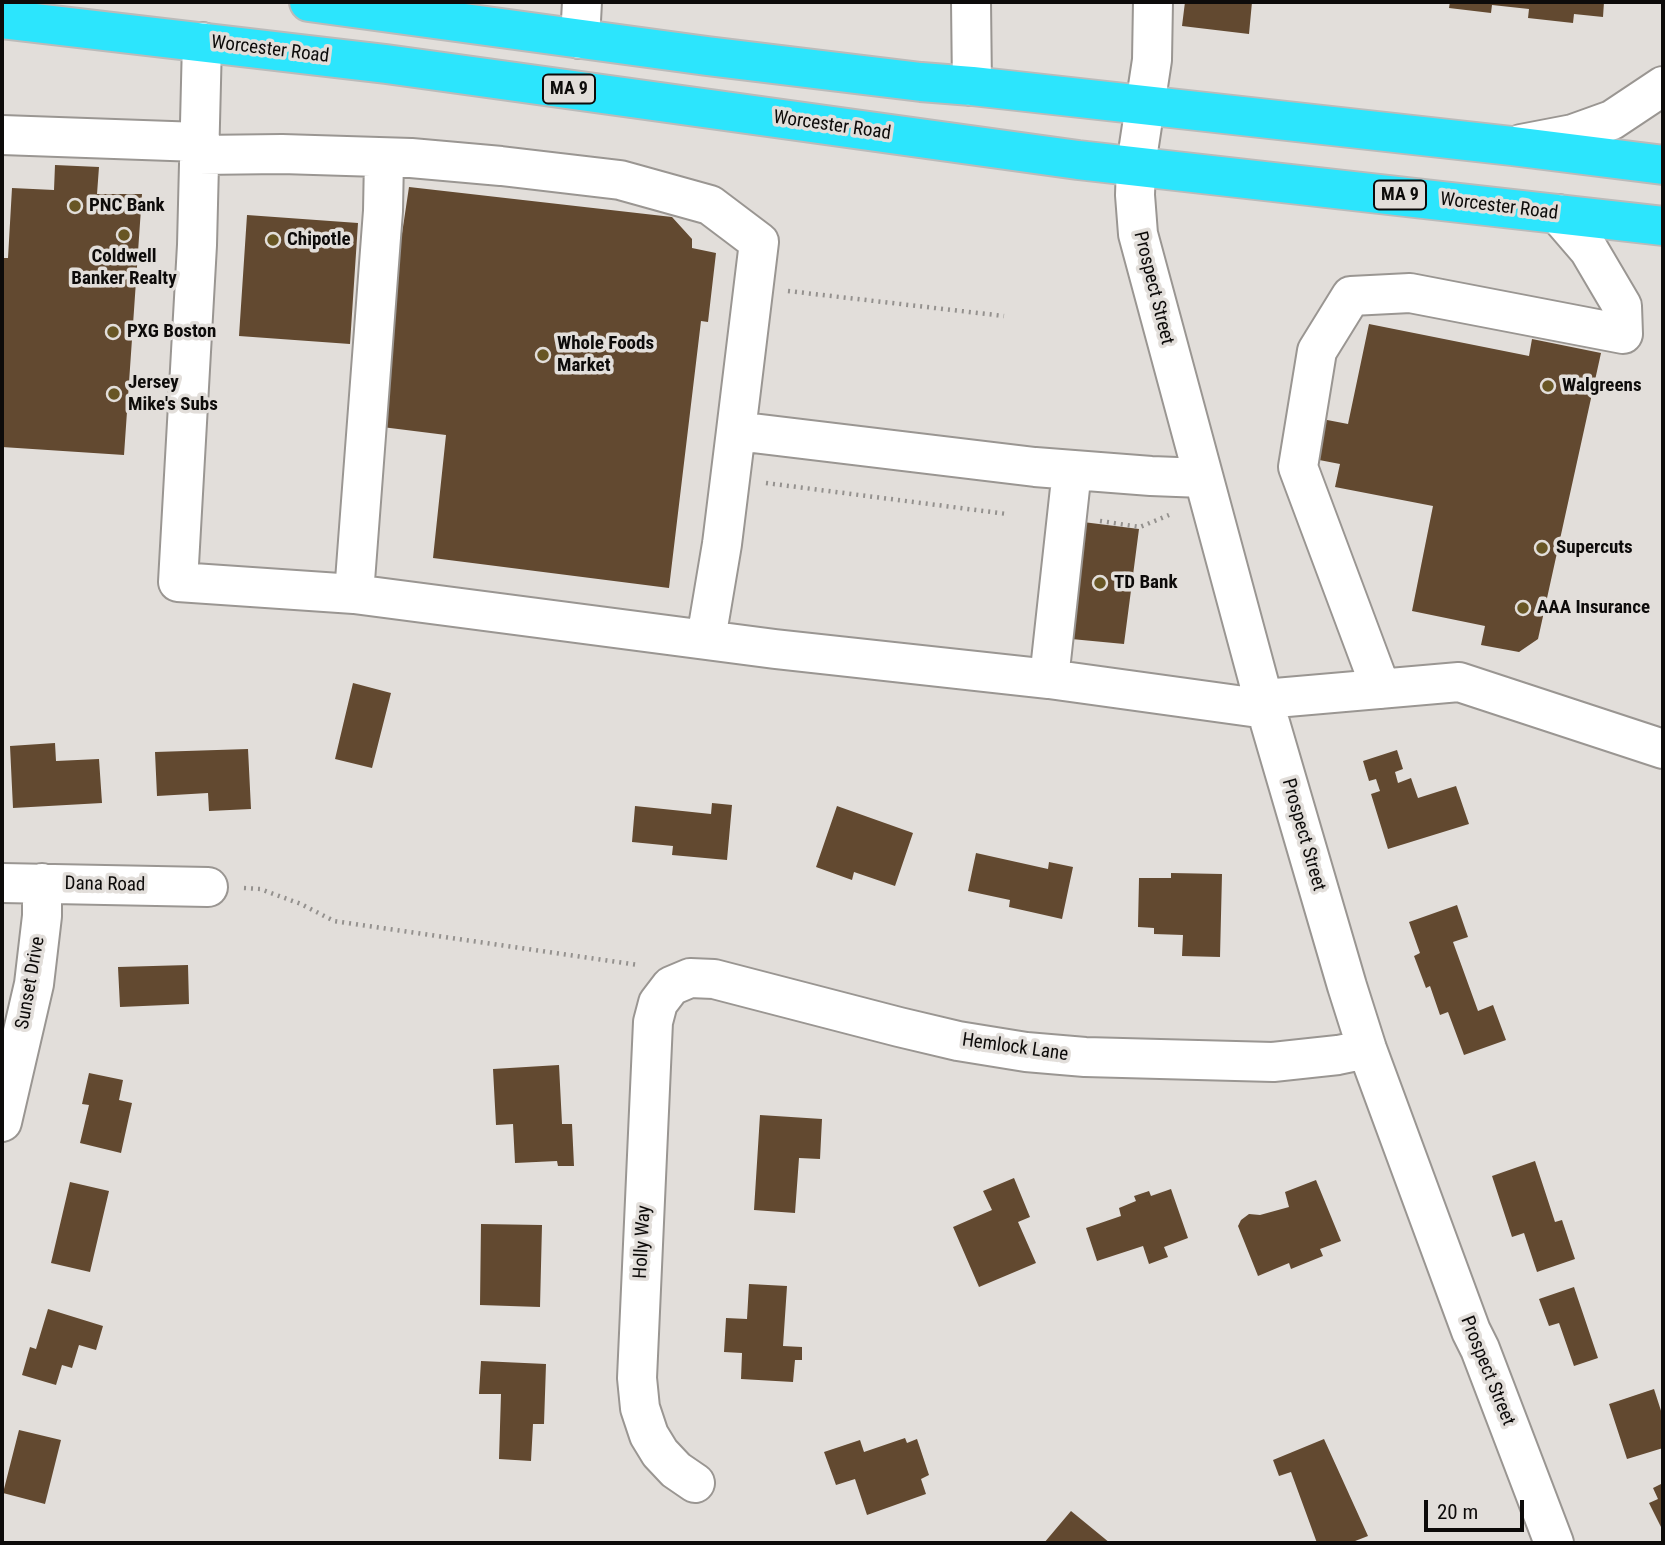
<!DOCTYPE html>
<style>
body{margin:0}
#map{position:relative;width:1665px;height:1545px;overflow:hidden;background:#e2deda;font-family:"Roboto Condensed",sans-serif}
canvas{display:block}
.frame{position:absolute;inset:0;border:4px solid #0d0b0a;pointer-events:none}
.scale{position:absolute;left:1424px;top:1500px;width:100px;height:32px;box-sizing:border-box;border:4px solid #0d0b0a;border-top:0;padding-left:9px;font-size:21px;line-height:24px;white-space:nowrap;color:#0d0b0a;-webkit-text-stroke:5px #e2deda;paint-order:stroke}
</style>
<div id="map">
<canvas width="1665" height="1545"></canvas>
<div class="frame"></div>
<div class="scale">20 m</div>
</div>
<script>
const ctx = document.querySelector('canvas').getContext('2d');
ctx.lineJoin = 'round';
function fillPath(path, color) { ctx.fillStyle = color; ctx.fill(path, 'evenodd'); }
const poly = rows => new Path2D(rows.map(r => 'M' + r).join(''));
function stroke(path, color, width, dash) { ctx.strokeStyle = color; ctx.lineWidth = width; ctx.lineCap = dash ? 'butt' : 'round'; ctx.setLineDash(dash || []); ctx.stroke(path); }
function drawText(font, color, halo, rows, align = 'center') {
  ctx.font = font + ' "Roboto Condensed",sans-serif'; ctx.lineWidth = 7; ctx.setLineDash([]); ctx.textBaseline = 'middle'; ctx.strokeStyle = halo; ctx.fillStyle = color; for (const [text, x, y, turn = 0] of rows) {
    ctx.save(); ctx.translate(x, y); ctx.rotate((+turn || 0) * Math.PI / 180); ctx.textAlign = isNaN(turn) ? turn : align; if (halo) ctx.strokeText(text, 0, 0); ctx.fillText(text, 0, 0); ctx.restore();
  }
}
fillPath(poly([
 [1185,2,1252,2,1249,34,1182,26],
 [1450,2,1604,2,1603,17,1574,14,1573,23,1528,18,1529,9,1492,5,1491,13,1449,8],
 [55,165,99,167,97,194,142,194,124,455,2,447,2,258,8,258,12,188,54,190],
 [409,187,672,217,692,239,692,248,716,253,708,322,701,321,669,588,433,558,446,435,382,427,397,267],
 [247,215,358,223,350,344,239,336],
 [1369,324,1529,356,1532,339,1601,353,1538,639,1519,652,1481,645,1485,626,1412,611,1433,506,1335,487,1340,464,1314,459,1322,419,1348,424],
 [1075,521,1139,529,1124,644,1061,638],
 [353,683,391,693,372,768,335,759],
 [55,743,56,761,99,759,102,803,13,808,10,746],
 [248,749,251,809,209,811,208,793,157,796,155,752],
 [1397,750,1403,769,1395,772,1398,783,1411,778,1418,798,1456,786,1469,824,1388,849,1371,794,1380,791,1376,779,1369,781,1363,761],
 [712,803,732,805,727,860,672,855,673,846,632,842,635,806,711,814],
 [837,806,913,833,895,886,854,872,852,880,816,867],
 [976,853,1048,869,1049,862,1073,867,1062,919,1009,907,1010,900,968,891],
 [1171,873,1222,874,1220,957,1182,956,1183,935,1154,934,1154,928,1138,927,1139,878,1171,878],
 [1457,905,1468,937,1453,942,1478,1011,1493,1005,1506,1040,1464,1055,1448,1012,1440,1015,1430,986,1426,988,1414,956,1420,953,1409,922],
 [188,965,189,1004,120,1007,118,967],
 [559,1065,562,1124,572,1124,574,1166,558,1166,557,1161,515,1163,513,1124,496,1125,493,1069],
 [89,1073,123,1080,119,1100,132,1103,121,1153,80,1143,89,1105,82,1104],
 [760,1115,822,1119,820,1159,799,1158,795,1213,754,1210],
 [1535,1161,1555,1222,1562,1220,1575,1259,1537,1272,1524,1233,1512,1237,1492,1176],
 [1014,1178,1030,1217,1018,1222,1036,1263,979,1287,953,1227,992,1210,983,1191],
 [1316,1180,1341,1241,1320,1249,1323,1256,1291,1269,1289,1263,1258,1276,1238,1226,1241,1220,1249,1214,1260,1215,1289,1207,1285,1192],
 [70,1182,109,1191,90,1272,51,1263],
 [1171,1189,1188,1238,1164,1247,1168,1257,1149,1264,1143,1246,1097,1261,1086,1228,1121,1216,1119,1208,1136,1201,1134,1196,1149,1191,1151,1196],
 [481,1224,542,1225,540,1307,480,1305],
 [749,1284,787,1286,783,1346,802,1347,802,1360,795,1360,793,1382,741,1379,742,1353,724,1352,726,1318,747,1319],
 [1574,1287,1598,1358,1574,1366,1559,1323,1549,1326,1539,1299],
 [48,1309,103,1326,96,1350,79,1345,72,1368,62,1365,56,1385,22,1375,30,1347,36,1349],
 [481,1361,546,1364,544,1424,533,1424,531,1461,499,1459,501,1394,479,1394],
 [1654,1389,1663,1417,1663,1448,1627,1459,1609,1404],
 [19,1430,61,1440,45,1504,3,1493],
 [905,1438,907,1443,917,1439,929,1475,921,1479,926,1494,867,1515,855,1479,836,1485,824,1452,860,1440,864,1452],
 [1324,1439,1368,1536,1350,1543,1317,1543,1291,1472,1279,1476,1273,1460],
 [1663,1483,1663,1531,1649,1503,1658,1499,1653,1488],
 [1071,1511,1110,1543,1044,1543]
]), '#624930');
const minor = poly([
 [971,2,972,86],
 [1153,2,1152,60,1136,165,1135,195,1138,234,1266,709,1347,986,1367,1049,1471,1331,1480,1349,1554,1543],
 [580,39,582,2],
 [202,42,197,245,178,582,354,594,775,649,1049,679,1266,709],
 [2,135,199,142],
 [1521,144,1573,134,1612,120,1663,86],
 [199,155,282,154,411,158,501,166,620,180,710,205,759,242,736,431,1035,467,1151,476,1203,478],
 [354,594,383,211,384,158],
 [706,639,722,544,736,431],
 [1049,679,1072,470],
 [1381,689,1298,467,1317,351,1351,296,1410,293,1623,334,1622,306,1589,250,1558,214],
 [1264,699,1459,682,1663,749],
 [2,883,208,887],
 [2,1122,34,984,42,916,42,883],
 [695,1483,676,1470,660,1453,649,1435,640,1408,637,1378,653,1022,658,1003,671,986,690,978,714,979,899,1027,958,1041,1026,1052,1085,1057,1273,1062,1338,1055,1367,1049]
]);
const highway = poly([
 [309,2,707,56,921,82,972,86,1512,146,1663,165],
 [2,19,386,64,1078,160,1663,226]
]);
stroke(minor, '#9a9692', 42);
stroke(highway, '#bbbbba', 42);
stroke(poly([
 [788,291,1004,316],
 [766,483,1007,514],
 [1100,521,1140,527,1169,515],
 [244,888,260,889,301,904,334,921,638,965]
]), '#94918e', 4.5, [2, 5]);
stroke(minor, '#fff', 38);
stroke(highway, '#2ce5fd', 38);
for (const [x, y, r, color] of [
 [75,206,7,"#685624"],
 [124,235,7,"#685624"],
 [273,240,7,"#685624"],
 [113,332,7,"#685624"],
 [543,355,7,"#685624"],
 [1548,386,7,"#685624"],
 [114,394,7,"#685624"],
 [1542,548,7,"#685624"],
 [1100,583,7,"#685624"],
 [1523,608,7,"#685624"]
]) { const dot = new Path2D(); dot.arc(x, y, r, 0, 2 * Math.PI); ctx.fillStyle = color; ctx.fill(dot); stroke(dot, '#e2deda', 2.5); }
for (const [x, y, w] of [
 [569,89,52],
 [1400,195,52]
]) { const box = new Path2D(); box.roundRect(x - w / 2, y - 14.5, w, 29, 5); ctx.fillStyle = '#e2deda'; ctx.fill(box); stroke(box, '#0d0b0a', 2); }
drawText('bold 18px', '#0d0b0a', null, [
 ["MA 9",569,89],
 ["MA 9",1400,195]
]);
drawText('19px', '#0d0b0a', '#e2deda', [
 ["Worcester Road",270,50,7],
 ["Worcester Road",832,126,8],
 ["Worcester Road",1499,207,7],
 ["Prospect Street",1153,288,76],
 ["Prospect Street",1303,835,74],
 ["Dana Road",105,885,1],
 ["Sunset Drive",31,983,-80],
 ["Hemlock Lane",1015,1048,8],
 ["Holly Way",643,1242,-87],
 ["Prospect Street",1487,1371,68]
]);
drawText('bold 19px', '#0d0b0a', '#e2deda', [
 ["PNC Bank",89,206],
 ["Chipotle",287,240],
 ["Coldwell",124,257,"center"],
 ["Banker Realty",124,279,"center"],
 ["PXG Boston",127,332],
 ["Whole Foods",557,344],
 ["Market",557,366],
 ["Jersey",128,383],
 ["Mike's Subs",128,405],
 ["Walgreens",1562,386],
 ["Supercuts",1556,548],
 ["TD Bank",1114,583],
 ["AAA Insurance",1537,608]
], 'left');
</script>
